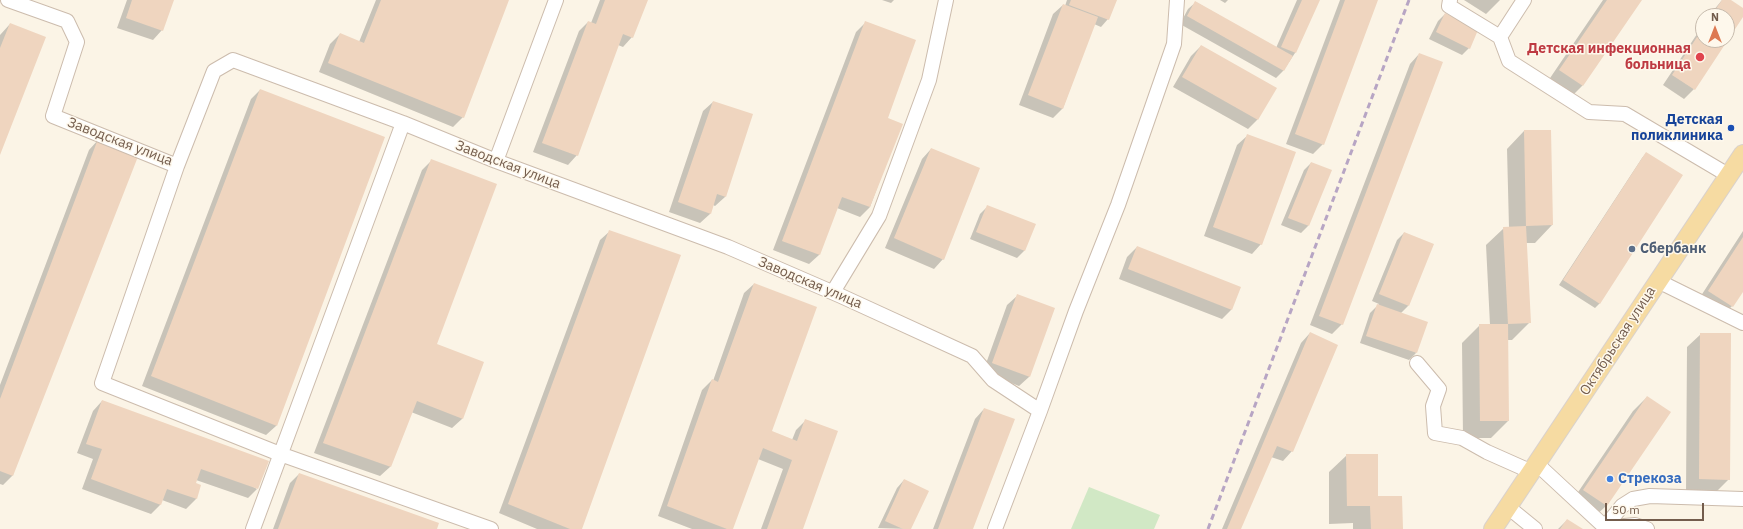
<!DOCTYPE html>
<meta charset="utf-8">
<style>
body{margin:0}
#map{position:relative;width:1743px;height:529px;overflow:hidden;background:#fbf4e6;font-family:"IBM Plex Sans",sans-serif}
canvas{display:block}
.north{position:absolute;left:1695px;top:8px;width:40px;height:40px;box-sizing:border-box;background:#fef8ec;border:1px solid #c6baac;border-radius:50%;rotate:0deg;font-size:11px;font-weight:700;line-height:16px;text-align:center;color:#735c4c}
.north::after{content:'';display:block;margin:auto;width:14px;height:18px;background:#dd7952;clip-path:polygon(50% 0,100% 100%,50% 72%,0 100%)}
.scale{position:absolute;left:1605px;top:503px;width:99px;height:18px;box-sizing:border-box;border:2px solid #735c4c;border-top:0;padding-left:5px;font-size:12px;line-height:14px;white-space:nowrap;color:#735c4c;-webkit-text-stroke:3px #fef8ec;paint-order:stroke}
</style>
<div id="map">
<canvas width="1743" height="529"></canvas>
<div class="north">N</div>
<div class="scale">50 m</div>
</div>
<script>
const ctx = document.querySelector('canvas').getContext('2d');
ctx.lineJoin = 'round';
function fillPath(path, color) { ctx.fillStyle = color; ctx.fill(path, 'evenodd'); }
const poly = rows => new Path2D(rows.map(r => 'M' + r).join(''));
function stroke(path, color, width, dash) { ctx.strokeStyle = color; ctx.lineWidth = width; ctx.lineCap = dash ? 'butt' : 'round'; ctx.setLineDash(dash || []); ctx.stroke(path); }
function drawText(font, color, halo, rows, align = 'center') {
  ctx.font = font + ' "IBM Plex Sans",sans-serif'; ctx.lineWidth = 3; ctx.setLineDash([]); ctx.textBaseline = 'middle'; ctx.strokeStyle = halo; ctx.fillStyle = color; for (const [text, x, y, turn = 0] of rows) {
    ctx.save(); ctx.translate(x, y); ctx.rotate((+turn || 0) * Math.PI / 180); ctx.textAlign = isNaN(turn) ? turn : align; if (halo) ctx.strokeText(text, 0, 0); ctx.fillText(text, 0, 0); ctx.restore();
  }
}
fillPath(poly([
 [1089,487,1160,515,1154,529,1071,529]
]), '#d1e8c5');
fillPath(poly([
 [127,0,173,0,162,30,153,40,117,28],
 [376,0,508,0,463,117,453,127,319,72,330,44,340,34,359,42],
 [600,0,647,0,632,37,623,47,618,45,577,155,568,165,533,152,579,31,588,22,591,23],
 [882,0,894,0,891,3],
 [1067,0,1116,0,1108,19,1101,27,1094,24,1063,108,1053,118,1019,105,1053,14,1063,5,1065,6],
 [1220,0,1228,0,1225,3],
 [1297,0,1318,0,1295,53,1283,71,1276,78,1180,24,1188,9,1196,2,1276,48],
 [1340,0,1377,0,1323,144,1313,154,1286,144],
 [1464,0,1500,0,1486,14],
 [1603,0,1640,0,1582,86,1569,99,1546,84],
 [1722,0,1729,0,1743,9,1743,16,1727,40,1727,16,1709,16],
 [1445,14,1469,48,1462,55,1429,39,1438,21],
 [866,22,886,118,901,124,870,207,860,217,837,208,819,255,809,264,773,250,856,32],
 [10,24,0,152,0,35],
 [1703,25,1703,40,1727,40,1694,89,1684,99,1663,85],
 [1201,46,1275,89,1257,120,1248,129,1173,87,1191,56],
 [1419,54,1342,324,1332,334,1310,325,1410,64],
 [260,90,383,138,276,426,266,435,142,386,251,99],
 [713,102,752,115,725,197,715,206,713,205,710,214,700,223,669,212,703,111],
 [1524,131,1550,131,1552,225,1535,243,1526,243,1530,322,1512,340,1508,340,1508,421,1491,438,1463,438,1462,343,1480,325,1490,325,1486,245,1504,228,1509,228,1507,149],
 [1247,136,1261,244,1252,254,1204,236,1237,145],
 [98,140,13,475,3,485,0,484,0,385,89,150],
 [931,149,943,259,934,269,885,248,922,159],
 [1646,153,1600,303,1595,308,1559,285,1642,158],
 [431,161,436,345,483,363,462,419,452,428,411,412,390,467,380,476,314,453,422,170],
 [1311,163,1308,226,1301,233,1281,225,1304,170],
 [988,206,1025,250,1017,258,970,239,980,214],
 [610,231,581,529,537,529,499,513,600,240],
 [1743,231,1743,290,1732,306,1719,320,1695,305],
 [1404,233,1408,306,1401,313,1416,353,1409,360,1360,343,1370,313,1379,304,1372,301,1397,240],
 [1137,247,1240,288,1231,310,1222,319,1119,279,1127,257],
 [754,284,771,432,792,440,796,430,806,420,802,529,761,529,783,469,758,459,732,529,692,529,658,516,702,390,712,380,713,381,744,293],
 [1017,296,1054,309,1029,377,1019,386,983,372,1007,305],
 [1310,333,1292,451,1283,461,1271,457,1240,529,1222,529,1301,343],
 [1701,334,1729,479,1715,493,1686,493,1687,347],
 [1647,397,1669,413,1606,506,1592,519,1570,504,1633,411],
 [102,401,257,489,248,498,196,480,194,484,200,486,196,499,186,509,162,500,160,505,151,514,82,489,93,459,77,453,93,411],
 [984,409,972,529,933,529,975,419],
 [1347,455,1377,497,1402,529,1353,529,1353,523,1329,524,1329,472],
 [299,474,436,529,273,529,290,483],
 [904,480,910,529,878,528,897,488],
 [1567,520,1581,529,1558,529]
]), '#0003');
fillPath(poly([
 [132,0,174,0,163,31,126,18],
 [381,0,509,0,464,118,328,63,340,33,364,43],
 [605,0,648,0,633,38,623,34,578,156,542,143,588,21,596,24],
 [1071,0,1117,0,1109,20,1069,5],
 [1302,0,1320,0,1296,53,1281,47],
 [1345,0,1378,0,1324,145,1295,134],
 [1607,0,1642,0,1583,86,1559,70],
 [1722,0,1731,0,1743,8,1743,17,1695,90,1672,75,1703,28,1703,40,1727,40,1727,16,1711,16],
 [1195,1,1293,56,1284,71,1187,16],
 [1063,4,1098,17,1063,109,1028,95],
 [1445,13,1478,30,1470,49,1436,32],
 [865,21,916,40,888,118,903,124,870,207,842,197,820,255,782,241],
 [10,23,46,37,0,155,0,48],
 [1201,45,1277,88,1258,120,1182,77],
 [1419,53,1443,62,1343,325,1319,316],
 [260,89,385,137,277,426,151,376],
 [713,101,753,114,726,197,717,194,711,214,678,202],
 [1524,130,1551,130,1553,225,1526,226,1531,323,1508,324,1503,227,1526,226],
 [1247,134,1296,152,1262,245,1213,227],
 [98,139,139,154,13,476,0,471,0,399],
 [931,148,980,168,944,260,894,238],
 [1646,152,1683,175,1600,304,1563,280],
 [431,159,497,184,437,344,484,362,463,419,417,401,391,467,323,443],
 [1311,162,1332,170,1309,226,1288,218],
 [987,205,1036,224,1025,251,976,232],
 [609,230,681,255,582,529,570,529,508,504],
 [1404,232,1434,244,1409,306,1379,294],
 [1743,237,1743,292,1733,307,1708,291],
 [1137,246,1241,287,1232,310,1128,269],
 [754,283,817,307,772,431,797,441,805,419,838,431,803,529,767,529,792,460,763,448,733,529,727,529,667,506,712,379,718,382],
 [1017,294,1055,308,1030,377,992,363],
 [1377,304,1428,322,1417,353,1366,336],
 [1479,324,1508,324,1509,421,1480,421],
 [1310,332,1338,345,1293,452,1277,446,1241,529,1227,529],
 [1700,333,1731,333,1730,480,1699,479],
 [1647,396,1671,412,1607,506,1583,490],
 [102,400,269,461,258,489,201,469,196,483,201,485,197,499,167,489,161,505,91,479,102,449,86,444],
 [984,408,1015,419,973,529,938,529],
 [1346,454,1378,454,1378,496,1402,496,1403,529,1371,529,1370,506,1347,506],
 [299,473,439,523,437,529,278,529],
 [904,479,929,491,911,529,903,529,885,521],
 [1567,519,1583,529,1560,529]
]), '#efd5bf');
const minor = poly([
 [8,0,67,21,77,42,53,116,177,166,214,71,233,60,403,123,496,161,728,247,841,296,972,356,993,380,1040,411],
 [1450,0,1449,6,1500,37,1509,61,1589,112,1625,114,1728,175],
 [1500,37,1524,0],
 [496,161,556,0],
 [177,166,102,383,280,454,491,529],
 [1658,281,1743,323],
 [833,292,879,216,929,80,946,0],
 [1417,363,1439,389,1433,406,1435,433,1462,438,1487,452,1532,472],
 [1537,464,1607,529],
 [1508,507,1535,529],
 [1604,528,1622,506,1633,499,1650,496,1743,499],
 [1604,528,1635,525,1647,529],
 [253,529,403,123],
 [995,529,1040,411,1076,311,1118,205,1174,44,1177,0]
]);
const major = poly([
 [1493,529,1743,154]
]);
stroke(minor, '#ccbcad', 16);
stroke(major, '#d8d1cd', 20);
stroke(minor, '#fff', 14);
stroke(major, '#f6dba2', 18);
stroke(poly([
 [1208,529,1409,0]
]), '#b7a5c4', 3, [6, 4]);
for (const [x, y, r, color] of [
 [1700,57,5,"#e0444e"],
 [1731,128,4,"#1a4fb4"],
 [1632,249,4,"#5c6f8a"],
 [1610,479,4,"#3f7fe0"]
]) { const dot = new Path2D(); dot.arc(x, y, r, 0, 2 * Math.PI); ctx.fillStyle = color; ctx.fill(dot); stroke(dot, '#fef8ec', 1.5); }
drawText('bold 14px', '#be3a42', '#fef8ec', [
 ["Детская инфекционная",1691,49],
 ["больница",1691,65]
], 'right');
drawText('bold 14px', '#164399', '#fef8ec', [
 ["Детская",1723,120],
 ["поликлиника",1723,136]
], 'right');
drawText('14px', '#735c4c', '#fef8ec', [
 ["Заводская улица",120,142,21],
 ["Заводская улица",508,165,21],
 ["Заводская улица",810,283,23],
 ["Октябрьская улица",1618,341,-57]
]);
drawText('bold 14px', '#4e5e75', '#fef8ec', [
 ["Сбербанк",1640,249]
], 'left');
drawText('bold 14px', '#366cbe', '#fef8ec', [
 ["Стрекоза",1618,479]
], 'left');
</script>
